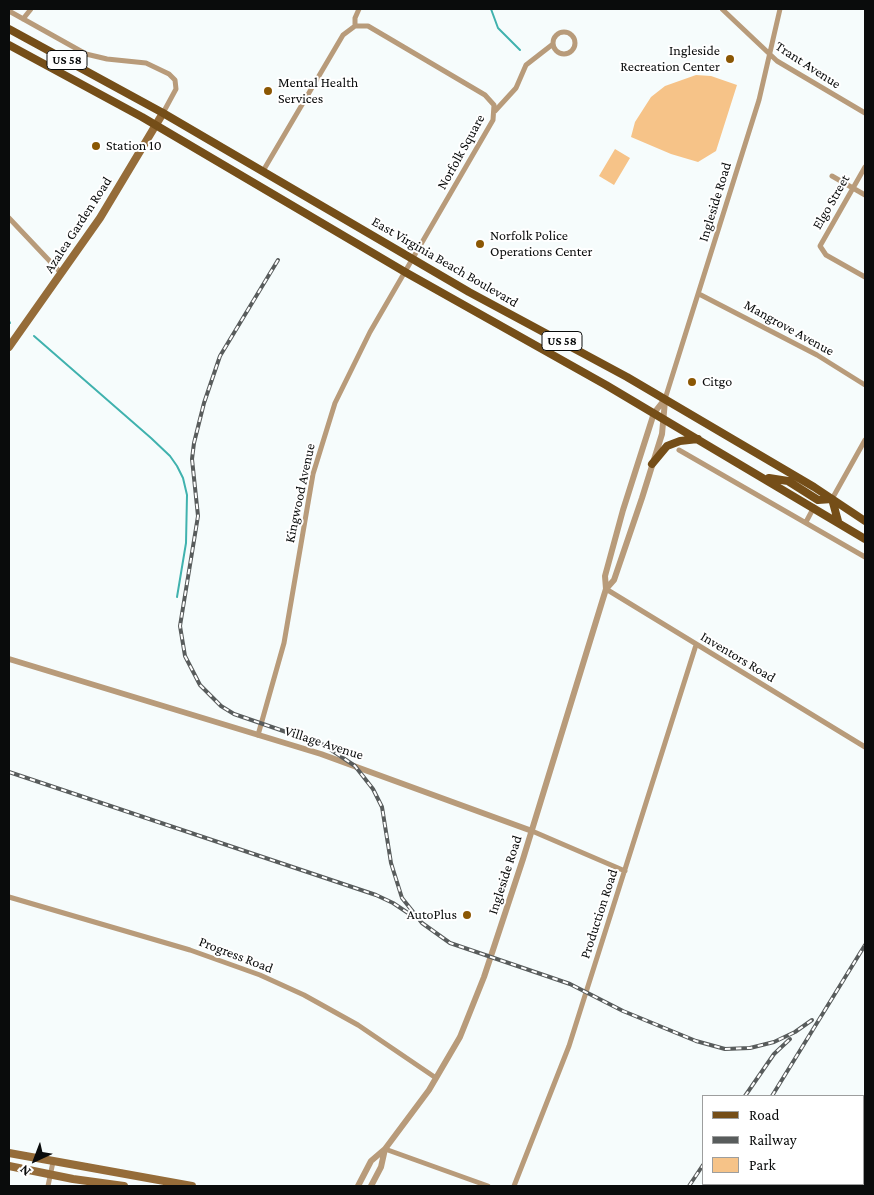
<!DOCTYPE html>
<style>
body{margin:0}
#map{position:relative;width:874px;height:1195px;overflow:hidden;background:#f6fcfc;font-family:"Crimson Pro",serif}
canvas{display:block}
.frame{position:absolute;inset:0;border:10px solid #0a0c0c;pointer-events:none}
.legend{position:absolute;left:702px;top:1095px;width:162px;height:90px;box-sizing:border-box;background:#fff;border:1px solid #9d9e9e;margin:0;padding:6px 9px;list-style:none;font-size:15px;color:#0a0c0c}
.legend li{display:flex;align-items:center;gap:10px;height:25px}
.legend b{width:25px;border:1px solid #9d9e9e}
.north{position:absolute;left:10px;top:1135px;width:50px;height:50px;-webkit-text-stroke:4px #fff;paint-order:stroke;rotate:223deg;font-size:14px;font-weight:700;line-height:20px;text-align:center;color:#0a0c0c}
.north::after{content:'';display:block;margin:auto;width:18px;height:22px;background:#0a0c0c;clip-path:polygon(50% 0,100% 100%,50% 72%,0 100%)}
</style>
<div id="map">
<canvas width="874" height="1195"></canvas>
<div class="frame"></div>
<ul class="legend">
<li><b style="height:6px;background:#754e18"></b>Road</li>
<li><b style="height:6px;background:#585c5c"></b>Railway</li>
<li><b style="height:14px;background:#f6c388"></b>Park</li>
</ul>
<div class="north">N</div>
</div>
<script>
const ctx = document.querySelector('canvas').getContext('2d');
ctx.lineJoin = 'round';
function fillPath(path, color) { ctx.fillStyle = color; ctx.fill(path, 'evenodd'); }
const poly = rows => new Path2D(rows.map(r => 'M' + r).join(''));
function stroke(path, color, width, dash) { ctx.strokeStyle = color; ctx.lineWidth = width; ctx.lineCap = dash ? 'butt' : 'round'; ctx.setLineDash(dash || []); ctx.stroke(path); }
function drawText(font, color, halo, rows, align = 'center') {
  ctx.font = font + ' "Crimson Pro",serif'; ctx.lineWidth = 4; ctx.setLineDash([]); ctx.textBaseline = 'middle'; ctx.strokeStyle = halo; ctx.fillStyle = color; for (const [text, x, y, turn = 0] of rows) {
    ctx.save(); ctx.translate(x, y); ctx.rotate((+turn || 0) * Math.PI / 180); ctx.textAlign = isNaN(turn) ? turn : align; if (halo) ctx.strokeText(text, 0, 0); ctx.fillText(text, 0, 0); ctx.restore();
  }
}
fillPath(poly([
 [696,75,711,76,737,85,716,151,698,162,671,154,631,137,635,122,651,97,665,86],
 [615,149,630,158,614,185,599,176]
]), '#f6c388');
stroke(poly([
 [491,9,498,28,520,50],
 [9,321,10,323],
 [34,336,151,438,170,456,177,466,183,478,187,495,186,543,177,597]
]), '#40b2ae', 2);
stroke(poly([
 [722,9,777,61,865,113],
 [9,11,86,54,107,59,146,63,169,74,175,80,176,89,163,113],
 [23,19,31,9],
 [355,26,355,18,359,9],
 '553 43a11 11 0 1 1 22 0a11 11 0 1 1-22 0Z',
 [495,111,516,88,526,65,553,44],
 [865,167,820,246,826,255,865,277],
 [832,176,865,195],
 [9,218,61,273],
 [699,294,817,355,865,385],
 [665,399,759,100,780,9],
 [679,450,865,557],
 [832,499,865,440],
 [806,522,814,507],
 [606,589,865,747],
 [258,735,284,643,313,474,335,403,370,332,493,120,494,105,485,95,385,36,368,26,355,26,343,35,263,171],
 [532,831,625,871],
 [9,897,190,950,260,975,304,995,358,1025,436,1078],
 [385,1149,488,1186],
 [802,1184,806,1186],
 [48,1186,53,1162],
 [514,1186,569,1046,696,645]
]), '#b89b7a', 5);
stroke(poly([
 [606,589,614,580,642,498,662,434,665,401],
 [9,659,321,754,532,831],
 [358,1186,371,1161,385,1149],
 [371,1186,381,1167,385,1149,429,1090,460,1037,484,977,523,859,606,589,605,576,623,510,654,413,665,399]
]), '#b89b7a', 6);
stroke(poly([
 [9,347,100,218,163,113],
 [9,1153,192,1186],
 [9,1166,73,1179,124,1186]
]), '#956c39', 8);
stroke(poly([
 [9,29,163,113,469,292,627,377,814,487,865,521],
 [9,45,142,117,405,272,606,385,865,539],
 [652,464,667,446,680,441,698,439],
 [769,478,788,481,818,500,832,499],
 [832,499,838,521]
]), '#754e18', 8);
const rail = poly([
 [278,260,220,356,204,403,194,443,192,459,198,516,180,626,185,656,200,685,221,706,234,714,324,745,355,766,373,789,382,807,391,863,402,898,422,923,450,943,570,984,623,1011,696,1041,725,1049,750,1048,774,1042,795,1032,812,1020],
 [9,772,376,895,393,903,411,915],
 [745,1096,774,1054,790,1039],
 [772,1096,865,945],
 [689,1186,703,1165],
 [720,1186,722,1184]
]);
stroke(rail, '#585c5c', 4);
stroke(rail, '#fff', 2, [5.5]);
for (const [x, y, r, color] of [
 [730,59,5,"#8b5703"],
 [268,91,5,"#8b5703"],
 [96,146,5,"#8b5703"],
 [480,244,5,"#8b5703"],
 [692,382,5,"#8b5703"],
 [467,915,5,"#8b5703"]
]) { const dot = new Path2D(); dot.arc(x, y, r, 0, 2 * Math.PI); ctx.fillStyle = color; ctx.fill(dot); stroke(dot, '#fff', 2); }
for (const [x, y, w] of [
 [67,60,40],
 [562,341,40]
]) { const box = new Path2D(); box.roundRect(x - w / 2, y - 9.5, w, 19, 4); ctx.fillStyle = '#fff'; ctx.fill(box); stroke(box, '#0a0c0c', 1); }
drawText('bold 12px', '#0a0c0c', null, [
 ["US 58",67,60],
 ["US 58",562,341]
]);
drawText('14px', '#0a0c0c', '#fff', [
 ["Ingleside",720,51,"right"],
 ["Recreation Center",720,67,"right"],
 ["Mental Health",278,83],
 ["Services",278,99],
 ["Station 10",106,146],
 ["Norfolk Police",490,236],
 ["Operations Center",490,252],
 ["Citgo",702,382],
 ["AutoPlus",457,915,"right"]
], 'left');
drawText('14px', '#0a0c0c', '#fff', [
 ["Trant Avenue",808,65,33],
 ["Norfolk Square",461,152,-61],
 ["Ingleside Road",715,202,-73],
 ["Elgo Street",831,202,-60],
 ["Azalea Garden Road",78,225,-57],
 ["East Virginia Beach Boulevard",445,262,30],
 ["Mangrove Avenue",789,328,29],
 ["Kingwood Avenue",300,493,-78],
 ["Inventors Road",738,657,31],
 ["Village Avenue",324,743,18],
 ["Ingleside Road",505,875,-72],
 ["Production Road",599,914,-72],
 ["Progress Road",236,955,21]
]);
</script>
